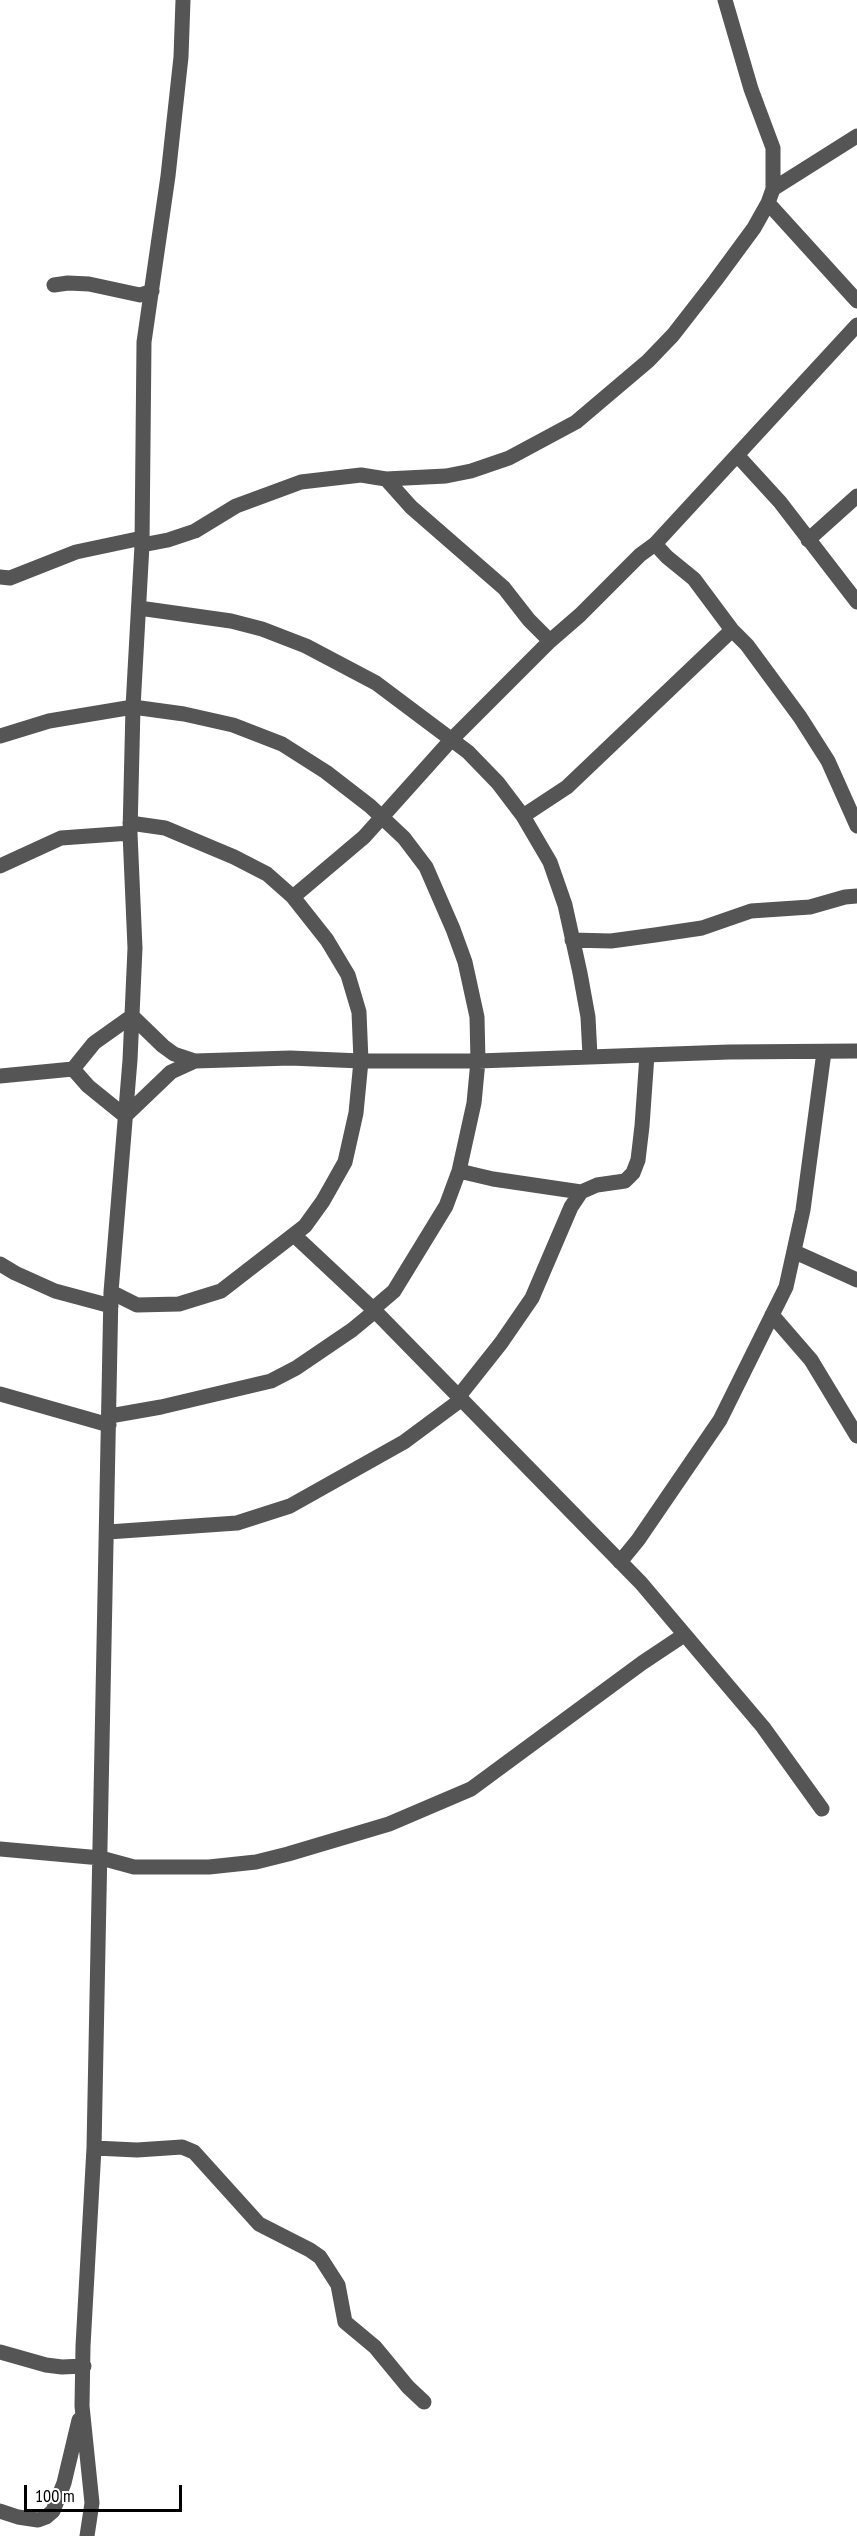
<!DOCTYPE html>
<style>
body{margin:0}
#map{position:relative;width:857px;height:2536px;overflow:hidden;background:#fff;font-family:"PT Sans Narrow",sans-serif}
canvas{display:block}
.scale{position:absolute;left:24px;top:2485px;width:158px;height:27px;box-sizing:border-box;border:3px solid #000;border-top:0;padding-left:8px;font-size:18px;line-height:21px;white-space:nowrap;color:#000;-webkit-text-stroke:4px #fff;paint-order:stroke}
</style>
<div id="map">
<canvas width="857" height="2536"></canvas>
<div class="scale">100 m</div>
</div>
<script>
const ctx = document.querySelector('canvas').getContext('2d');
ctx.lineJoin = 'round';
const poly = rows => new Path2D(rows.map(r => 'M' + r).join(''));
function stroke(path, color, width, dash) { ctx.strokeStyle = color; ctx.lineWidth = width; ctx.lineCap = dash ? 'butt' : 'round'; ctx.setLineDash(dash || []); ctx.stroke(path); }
stroke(poly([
 [773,189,857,136],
 [768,203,857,301],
 [54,285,68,283,89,284,140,295,152,291],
 [737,455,780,502,857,602],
 [386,479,411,507,504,588,529,620,550,641],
 [808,540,857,496],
 [655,544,667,557,694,579,732,630,747,645,800,717,828,761,857,826],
 [142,545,168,540,195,531,236,506,301,482,361,475,386,479,446,476,471,471,509,458,576,422,648,361,673,335,715,281,754,228,768,203,773,189,773,148,751,89,725,0],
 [0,577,10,578,76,552,142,538],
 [139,608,231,621,262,629,306,646,376,683,468,752,498,783,523,816,550,862,565,905,580,973,588,1017,590,1056],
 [0,736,49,721,133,707,184,714,233,725,282,744,326,772,370,806,404,838,426,867,453,929,465,962,477,1017,478,1061,474,1103,459,1171,446,1206,394,1291,373,1309],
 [523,816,567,787,732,630],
 [0,866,61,838,130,833],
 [293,897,364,837,451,740,550,641,580,615,640,555,655,544,857,325],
 [572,940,611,941,655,935,702,928,751,911,810,907,845,897,857,896],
 [73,1069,94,1043,132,1016,163,1046,174,1054,195,1061],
 [0,1076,73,1069,88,1086,125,1116,171,1072,195,1061,290,1058,361,1061,478,1061,729,1052,857,1051],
 [459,1171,493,1179,581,1192],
 [294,1235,373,1309,641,1583,763,1727,822,1809],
 [795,1252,857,1280],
 [0,1264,15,1273,55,1291,111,1306],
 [111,1292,137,1305,179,1304,221,1291,305,1226,323,1201,345,1162,356,1113,361,1061,359,1012,348,975,327,940,293,897,267,874,234,857,165,828,130,823],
 [772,1315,811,1360,857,1436],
 [0,1394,109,1425],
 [459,1396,501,1343,532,1298,571,1207,581,1192,597,1185,625,1181,633,1173,638,1160,642,1126,647,1055],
 [110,1416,161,1407,271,1381,296,1368,352,1330,375,1311],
 [108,1532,237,1523,290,1506,404,1442,462,1399],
 [620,1562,638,1540,720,1420,786,1287,803,1210,824,1052],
 [0,1849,101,1858,134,1867,209,1867,256,1862,288,1854,389,1824,471,1789,642,1663,684,1635],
 [94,2148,137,2150,182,2147,194,2152,259,2224,310,2250,320,2257,338,2285,345,2322,375,2347,408,2387,424,2402],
 [0,2352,46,2365,62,2367,84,2366],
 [0,2511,18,2517,38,2520,46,2517,53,2511,64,2483,79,2420],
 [87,2536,92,2503,82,2406,83,2346,94,2148,111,1292,130,1060,135,948,130,833,133,707,142,545,144,342,168,176,181,57,183,0]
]), '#555', 15);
</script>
